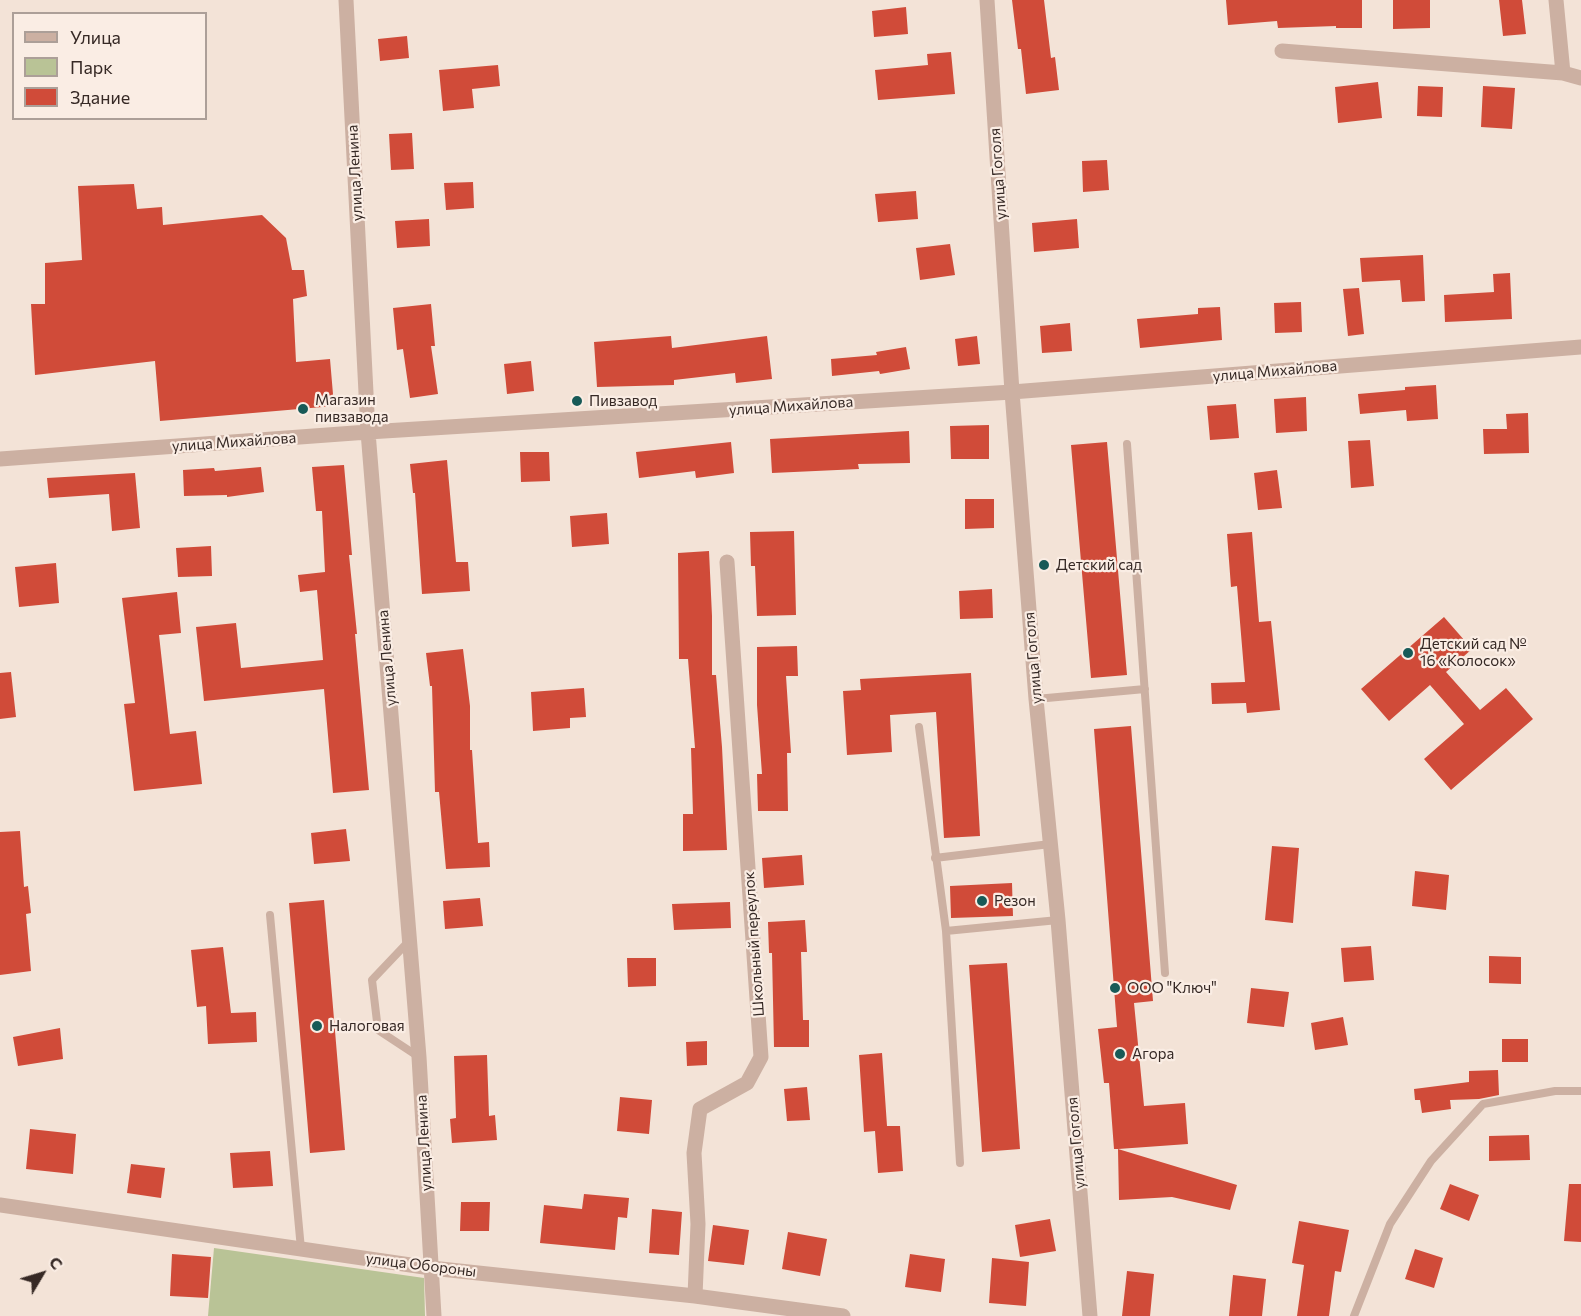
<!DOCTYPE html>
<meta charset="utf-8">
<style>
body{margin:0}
#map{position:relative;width:1581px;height:1316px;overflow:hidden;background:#f3e3d7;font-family:Commissioner,sans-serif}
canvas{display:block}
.legend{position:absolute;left:12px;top:12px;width:195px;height:108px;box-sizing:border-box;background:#faede4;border:2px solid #ac9f98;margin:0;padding:8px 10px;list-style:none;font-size:18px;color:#362925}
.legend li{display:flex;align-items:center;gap:12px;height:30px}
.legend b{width:30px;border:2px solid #ac9f98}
.north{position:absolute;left:12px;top:1244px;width:60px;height:60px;-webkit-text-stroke:4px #faede4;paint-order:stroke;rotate:52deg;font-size:16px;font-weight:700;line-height:24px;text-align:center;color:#362925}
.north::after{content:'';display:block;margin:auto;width:21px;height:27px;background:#362925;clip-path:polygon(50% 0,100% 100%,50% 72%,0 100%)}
</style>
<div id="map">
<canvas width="1581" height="1316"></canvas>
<ul class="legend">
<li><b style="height:8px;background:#ccb0a2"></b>Улица</li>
<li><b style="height:16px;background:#b9c396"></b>Парк</li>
<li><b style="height:16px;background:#d04b39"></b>Здание</li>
</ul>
<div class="north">С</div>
</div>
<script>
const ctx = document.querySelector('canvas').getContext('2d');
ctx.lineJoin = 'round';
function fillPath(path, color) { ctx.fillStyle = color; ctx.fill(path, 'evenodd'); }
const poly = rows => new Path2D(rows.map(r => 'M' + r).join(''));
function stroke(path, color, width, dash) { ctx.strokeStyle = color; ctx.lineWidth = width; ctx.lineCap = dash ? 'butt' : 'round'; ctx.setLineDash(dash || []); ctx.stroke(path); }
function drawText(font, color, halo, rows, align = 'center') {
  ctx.font = font + ' Commissioner,sans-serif'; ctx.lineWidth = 4.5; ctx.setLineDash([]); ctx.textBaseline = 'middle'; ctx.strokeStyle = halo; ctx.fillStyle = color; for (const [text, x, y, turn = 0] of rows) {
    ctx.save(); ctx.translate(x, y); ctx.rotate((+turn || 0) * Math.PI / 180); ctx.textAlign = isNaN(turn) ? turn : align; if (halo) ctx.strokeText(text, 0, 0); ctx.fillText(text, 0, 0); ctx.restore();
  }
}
fillPath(poly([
 [214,1248,424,1278,425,1316,208,1316]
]), '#b9c396');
fillPath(poly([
 [1012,0,1044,0,1051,58,1055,57,1059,90,1026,94,1021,49,1018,49],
 [1226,0,1362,0,1362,28,1336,28,1336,26,1278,28,1277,21,1228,25],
 [1393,0,1430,0,1430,28,1393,29],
 [1499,0,1522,0,1526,34,1503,36],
 [906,7,908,34,874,37,872,11],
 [407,36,409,58,380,61,378,39],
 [951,52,955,94,878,100,875,70,928,65,927,54],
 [498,65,500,86,472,89,474,108,443,111,439,70],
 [1378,82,1382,118,1338,123,1335,87],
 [1418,86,1443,87,1442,117,1417,116],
 [1483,86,1515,88,1512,129,1481,127],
 [412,133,414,169,391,170,389,134],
 [1107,160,1109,190,1083,192,1082,161],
 [473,182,474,208,446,210,444,183],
 [134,184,137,209,162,207,163,225,262,215,286,238,292,270,304,270,307,296,293,299,296,362,330,359,334,406,160,421,155,361,35,375,31,304,45,304,45,263,82,260,78,186],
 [916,191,918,219,878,222,875,194],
 [429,219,430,246,397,248,395,221],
 [1077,219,1079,248,1034,252,1032,223],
 [950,244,955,275,920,280,916,248],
 [1423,255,1425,301,1402,302,1400,280,1362,282,1360,258],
 [1510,273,1512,319,1445,322,1444,295,1494,292,1493,274],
 [1359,288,1364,334,1348,336,1343,289],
 [1301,302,1302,332,1275,333,1274,303],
 [431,304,435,346,431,346,438,394,410,398,403,349,397,350,393,308],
 [1220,307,1222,340,1140,348,1137,319,1198,314,1198,308],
 [1070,323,1072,351,1042,353,1040,326],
 [671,336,672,348,767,336,772,379,736,383,735,373,674,380,674,385,597,387,594,342],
 [977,336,980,364,958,366,955,339],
 [906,347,910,369,880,374,879,371,832,376,831,359,877,355,876,352],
 [531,361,534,391,507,394,504,364],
 [1436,385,1438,419,1407,421,1406,410,1360,414,1358,394,1405,390,1405,387],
 [1306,397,1307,431,1276,433,1274,399],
 [1236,404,1239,438,1210,440,1207,406],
 [1528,413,1529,453,1484,454,1483,429,1507,429,1506,414],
 [989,425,989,459,951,459,950,426],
 [909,431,910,463,858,464,859,469,772,473,770,439],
 [1370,440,1374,486,1351,488,1348,441],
 [731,442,734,473,696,478,695,471,639,478,636,452],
 [1107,442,1127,675,1091,678,1071,445],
 [520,452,549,452,550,481,521,482],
 [447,460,456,562,468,562,470,591,422,594,415,493,413,493,410,464],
 [344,465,352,555,349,555,357,634,355,634,369,790,333,793,324,689,204,701,196,627,236,623,241,668,323,660,317,590,300,592,298,575,325,572,322,511,316,511,312,467],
 [261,467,264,492,227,497,227,495,184,496,183,470,214,468,215,471],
 [1277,470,1282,508,1258,510,1254,473],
 [135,473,140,528,112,531,109,494,49,498,47,478],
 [965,499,994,499,994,528,965,529],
 [607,513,609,544,572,547,570,516],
 [794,531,796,615,757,616,755,566,751,566,750,532],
 [1252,532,1259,622,1271,621,1280,710,1247,713,1246,703,1212,704,1211,683,1245,682,1237,586,1231,587,1227,534],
 [211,546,212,576,178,577,176,548],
 [709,551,712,616,712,675,716,675,722,747,727,850,683,851,683,814,693,814,691,748,695,748,688,659,679,659,678,553],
 [56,563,59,603,19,607,15,567],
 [992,589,993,618,960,619,959,591],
 [177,592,181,633,159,635,170,734,196,731,202,784,134,791,124,704,135,703,122,598],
 [1444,617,1472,649,1446,672,1480,710,1506,688,1533,719,1451,790,1424,759,1464,724,1430,685,1389,721,1361,689],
 [797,646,798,676,786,676,791,753,787,753,788,811,758,811,757,774,762,774,757,705,757,647],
 [463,649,470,706,470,750,472,750,478,843,489,842,490,867,446,869,439,792,435,792,432,686,430,686,426,653],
 [11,672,16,717,0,719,0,673],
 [971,673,980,836,944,838,936,712,890,715,892,752,847,755,843,691,861,690,860,679],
 [584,688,586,717,570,718,570,728,533,731,531,692],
 [1131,726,1153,1001,1134,1003,1144,1106,1185,1103,1188,1144,1118,1149,1237,1185,1230,1210,1172,1197,1119,1200,1118,1149,1114,1149,1109,1083,1104,1083,1098,1029,1117,1027,1094,729],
 [346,829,350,861,314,864,311,833],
 [20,831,24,887,28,886,31,913,26,914,31,971,0,975,0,832],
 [1272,846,1299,848,1293,923,1265,920],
 [802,855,804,885,764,888,762,858],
 [1415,871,1449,875,1446,910,1412,906],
 [1012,883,1013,916,951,918,950,886],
 [480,898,483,926,445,929,443,901],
 [324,900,345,1150,310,1153,289,903],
 [730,902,731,928,674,930,672,904],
 [805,920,807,952,801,952,803,1020,809,1020,809,1047,774,1047,772,953,769,953,768,922],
 [1371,946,1374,980,1344,982,1341,948],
 [223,947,231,1013,256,1012,257,1042,208,1044,206,1006,197,1007,191,950],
 [1489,956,1521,957,1521,984,1489,983],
 [627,958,656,958,656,986,628,987],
 [1007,963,1020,1149,982,1152,969,965],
 [1251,988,1289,992,1284,1027,1247,1023],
 [1343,1017,1348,1045,1315,1050,1311,1023],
 [60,1028,63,1059,18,1066,13,1037],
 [1502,1039,1528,1039,1528,1062,1502,1062],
 [707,1041,707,1065,687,1066,686,1042],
 [882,1053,887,1126,900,1126,903,1171,878,1173,875,1131,864,1132,859,1055],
 [487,1055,489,1116,495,1115,497,1140,452,1143,450,1119,456,1118,454,1056],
 [1498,1070,1499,1095,1479,1099,1450,1100,1451,1109,1422,1113,1420,1100,1415,1100,1414,1089,1469,1082,1469,1071],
 [807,1087,810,1120,787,1121,784,1089],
 [620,1097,652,1100,649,1134,617,1131],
 [30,1129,76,1134,73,1174,26,1169],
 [1529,1135,1530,1160,1489,1161,1489,1136],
 [270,1151,273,1186,233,1188,230,1153],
 [131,1164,165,1168,161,1198,127,1193],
 [1450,1184,1479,1195,1469,1221,1440,1209],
 [1569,1184,1581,1184,1581,1242,1564,1241],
 [584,1194,629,1198,627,1218,618,1217,615,1250,540,1243,544,1205,582,1209],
 [461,1202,490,1202,489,1231,460,1231],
 [652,1209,682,1212,679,1255,649,1253],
 [1050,1219,1056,1251,1020,1257,1015,1225],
 [1299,1221,1349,1230,1341,1272,1335,1271,1329,1316,1297,1316,1304,1265,1292,1263],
 [713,1225,749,1230,744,1265,708,1261],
 [788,1232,827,1239,820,1276,782,1269],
 [1415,1249,1443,1258,1434,1288,1405,1279],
 [172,1254,211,1257,208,1298,170,1296],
 [910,1254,945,1259,941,1292,905,1287],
 [992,1258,1029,1262,1026,1306,989,1303],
 [1127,1271,1154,1274,1150,1316,1122,1316],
 [1233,1275,1266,1279,1262,1316,1229,1316]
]), '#d04b39');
stroke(poly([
 [1127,444,1165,973],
 [1036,699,1145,689],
 [919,727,946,931,960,1163],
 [935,858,1050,844],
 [270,915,301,1249],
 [946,931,1058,920],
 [409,941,372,980,378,1030,419,1057],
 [1354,1316,1390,1224,1431,1161,1483,1104,1555,1091,1581,1091]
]), '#ccb0a2', 8);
stroke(poly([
 [346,0,368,432,419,1057,434,1316],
 [987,0,1012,392,1036,699,1058,920,1090,1316],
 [1556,0,1563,73],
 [1282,51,1563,73,1581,78],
 [0,459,368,432,1012,392,1581,347],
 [0,1205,431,1268,695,1296,843,1316],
 [695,1296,698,1224,694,1153,700,1109,747,1083,761,1057,727,562]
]), '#ccb0a2', 15);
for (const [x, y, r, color] of [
 [577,401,6,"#185a57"],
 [303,409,6,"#185a57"],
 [1044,565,6,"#185a57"],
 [1408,653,6,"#185a57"],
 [982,901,6,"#185a57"],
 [1115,988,6,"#185a57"],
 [317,1026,6,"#185a57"],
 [1120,1054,6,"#185a57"]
]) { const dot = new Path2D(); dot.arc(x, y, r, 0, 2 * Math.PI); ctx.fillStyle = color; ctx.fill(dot); stroke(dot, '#faede4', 2); }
drawText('15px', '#362925', '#faede4', [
 ["улица Ленина",355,173,-93],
 ["улица Гоголя",998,174,-94],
 ["улица Михайлова",1275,371,-5],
 ["улица Михайлова",791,406,-4],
 ["улица Михайлова",234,442,-4],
 ["улица Ленина",387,658,-95],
 ["улица Гоголя",1033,658,-95],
 ["Школьный переулок",754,944,-94],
 ["улица Ленина",424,1143,-93],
 ["улица Гоголя",1076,1143,-95],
 ["улица Обороны",421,1265,7]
]);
drawText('15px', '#362925', '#faede4', [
 ["Магазин",315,400],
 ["пивзавода",315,417],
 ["Пивзавод",589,401],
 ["Детский сад",1056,565],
 ["Детский сад №",1420,644],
 ["16 «Колосок»",1420,661],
 ["Резон",994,901],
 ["ООО \"Ключ\"",1127,988],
 ["Налоговая",329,1026],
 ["Агора",1132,1054]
], 'left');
</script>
